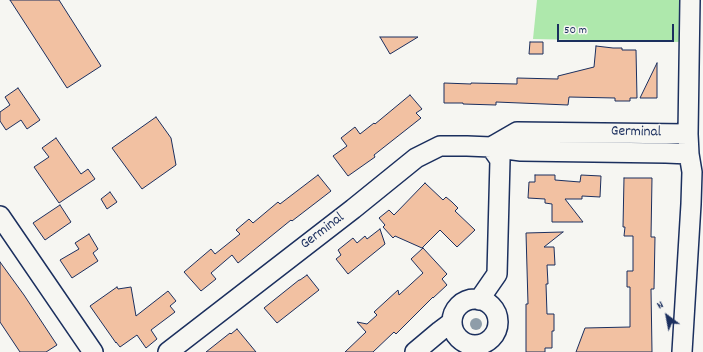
<!DOCTYPE html>
<style>
body{margin:0}
#map{position:relative;width:703px;height:352px;overflow:hidden;background:#f6f6f2;font-family:Dekko,sans-serif}
canvas{display:block}
.north{position:absolute;left:647px;top:296px;width:40px;height:40px;-webkit-text-stroke:3px #f6f6f2;paint-order:stroke;rotate:328deg;font-size:11px;font-weight:700;line-height:16px;text-align:center;color:#1b2f5e}
.north::after{content:'';display:block;margin:auto;width:14px;height:18px;background:#1b2f5e;clip-path:polygon(50% 0,100% 100%,50% 72%,0 100%)}
.scale{position:absolute;left:557px;top:24px;width:117px;height:18px;box-sizing:border-box;border:2px solid #1b2f5e;border-top:0;padding-left:5px;font-size:12px;line-height:14px;white-space:nowrap;color:#1b2f5e;-webkit-text-stroke:3px #f6f6f2;paint-order:stroke}
</style>
<div id="map">
<canvas width="703" height="352"></canvas>
<div class="north">N</div>
<div class="scale">50 m</div>
</div>
<script>
const ctx = document.querySelector('canvas').getContext('2d');
ctx.lineJoin = 'round';
function fillPath(path, color) { ctx.fillStyle = color; ctx.fill(path, 'evenodd'); }
const poly = rows => new Path2D(rows.map(r => 'M' + r).join(''));
function stroke(path, color, width, dash) { ctx.strokeStyle = color; ctx.lineWidth = width; ctx.lineCap = dash ? 'butt' : 'round'; ctx.setLineDash(dash || []); ctx.stroke(path); }
function drawText(font, color, halo, rows, align = 'center') {
  ctx.font = font + ' Dekko,sans-serif'; ctx.lineWidth = 3; ctx.setLineDash([]); ctx.textBaseline = 'middle'; ctx.strokeStyle = halo; ctx.fillStyle = color; for (const [text, x, y, turn = 0] of rows) {
    ctx.save(); ctx.translate(x, y); ctx.rotate((+turn || 0) * Math.PI / 180); ctx.textAlign = isNaN(turn) ? turn : align; if (halo) ctx.strokeText(text, 0, 0); ctx.fillText(text, 0, 0); ctx.restore();
  }
}
fillPath(poly([
 [537,0,679,0,680,42,533,39]
]), '#aee8ac');
const building = poly([
 [10,0,59,0,101,66,67,88,10,0],
 [380,37,418,37,390,54,380,37],
 [530,42,543,42,543,54,529,54,530,42],
 [596,46,613,48,622,48,622,50,636,50,637,98,630,98,630,101,615,101,615,98,569,97,568,105,496,102,496,105,463,104,463,103,444,103,444,83,471,84,471,83,517,84,517,78,558,79,558,76,594,67,596,46],
 [657,63,657,98,640,98,657,63],
 [18,88,40,120,27,129,21,120,6,130,0,121,0,112,10,105,5,97,18,88],
 [410,95,422,109,416,113,421,118,374,155,375,157,348,176,333,156,347,146,341,138,355,127,360,134,374,123,375,124,410,95],
 [156,117,171,138,176,165,142,189,112,148,156,117],
 [56,138,81,174,88,169,95,179,59,203,34,167,49,157,42,148,56,138],
 [318,175,331,191,292,221,291,220,238,263,232,255,211,273,216,279,201,291,184,272,211,249,215,254,240,234,236,230,249,219,253,223,278,202,280,204,318,175],
 [535,175,555,175,555,180,580,182,581,175,601,176,600,197,582,196,582,199,565,199,583,222,552,222,552,204,545,203,545,199,528,198,529,182,535,182,535,175],
 [624,178,652,178,651,237,655,237,654,289,651,289,652,352,576,352,585,328,630,327,630,287,627,287,627,271,633,271,633,236,624,236,625,227,623,227,624,178],
 [425,183,443,200,446,197,452,202,458,208,455,211,475,230,457,247,440,230,422,248,395,236,393,238,383,227,385,225,379,218,389,210,394,215,425,183],
 [110,192,117,202,107,209,101,199,110,192],
 [60,205,71,222,45,240,33,223,60,205],
 [380,229,385,244,348,274,336,259,341,255,338,250,353,238,357,243,365,236,367,239,380,229],
 [563,232,544,247,554,247,555,265,547,265,548,284,546,284,547,314,554,314,554,331,552,331,552,348,545,348,545,352,526,352,526,304,528,304,526,233,563,232],
 [89,234,98,249,93,253,98,261,72,278,60,260,79,249,75,243,89,234],
 [423,248,447,274,442,279,447,285,433,298,433,297,396,334,394,332,373,352,345,352,366,332,357,322,367,324,377,315,374,312,398,290,399,295,423,273,411,259,423,248],
 [0,262,24,295,57,345,46,352,20,352,0,322,0,262],
 [307,275,319,290,277,323,264,308,299,280,300,280,307,275],
 [117,287,118,289,131,287,136,316,168,291,176,301,170,306,175,312,151,330,157,339,146,348,137,335,120,347,116,342,116,343,90,306,117,287],
 [237,329,256,352,206,352,230,333,231,334,237,329]
]);
fillPath(building, '#f2c1a2');
stroke(building, '#1b2f5e', 1);
const minor = poly([
 [491,147,517,132,688,134],
 [0,216,93,352],
 '452 322a23 23 0 1 1 46 0a23 23 0 1 1-46 0Z',
 [479,300,497,274,500,160,491,147],
 [168,352,353,209,416,158,440,146,467,146,491,147,521,151,666,153,689,154],
 [415,352,440,331,452,322],
 [682,352,691,204,692,172,689,154,688,134,690,0]
]);
stroke(minor, '#1b2f5e', 22);
stroke(minor, '#f6f6f2', 19);
ctx.fillStyle = '#8e9da9';
for (const [x, y] of [
 [476,324]
]) { ctx.beginPath(); ctx.arc(x, y, 6, 0, 2 * Math.PI); ctx.fill(); }
drawText('15px', '#1b2f5e', '#f6f6f2', [
 ["Germinal",636,133,1],
 ["Germinal",323,232,-37]
]);
</script>
